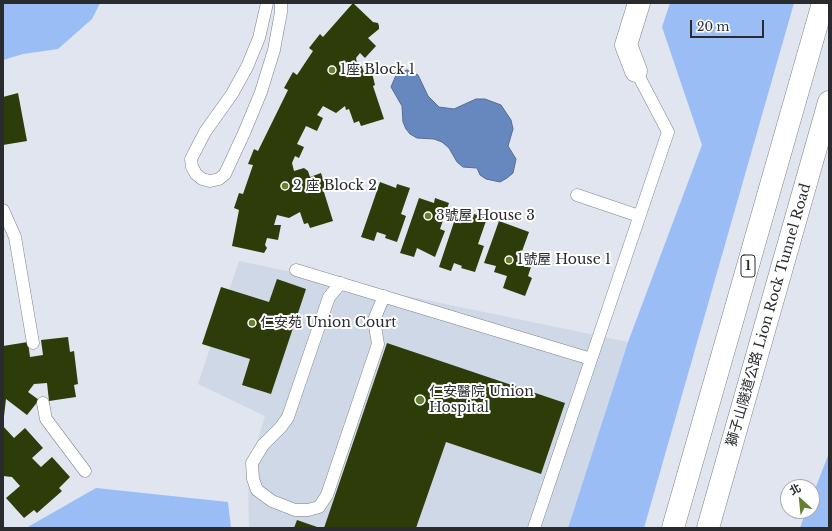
<!DOCTYPE html>
<meta charset="utf-8">
<style>
body{margin:0}
#map{position:relative;width:832px;height:531px;overflow:hidden;background:#e0e5ef;font-family:"Libre Baskerville","Noto Sans TC",serif}
canvas{display:block}
.frame{position:absolute;inset:0;border:4px solid #292b2f;pointer-events:none}
.north{position:absolute;left:780px;top:479px;width:40px;height:40px;box-sizing:border-box;background:#fff;border:1px solid #a9aaac;border-radius:50%;rotate:333deg;font-size:11px;font-weight:700;line-height:16px;text-align:center;color:#292b2f}
.north::after{content:'';display:block;margin:auto;width:14px;height:18px;background:#667f31;clip-path:polygon(50% 0,100% 100%,50% 72%,0 100%)}
.scale{position:absolute;left:690px;top:20px;width:74px;height:18px;box-sizing:border-box;border:2px solid #292b2f;border-top:0;padding-left:5px;font-size:12px;line-height:14px;white-space:nowrap;color:#292b2f;-webkit-text-stroke:3px #fff;paint-order:stroke}
</style>
<div id="map">
<canvas width="832" height="531"></canvas>
<div class="frame"></div>
<div class="north">北</div>
<div class="scale">20 m</div>
</div>
<script>
const ctx = document.querySelector('canvas').getContext('2d');
ctx.lineJoin = 'round';
function fillPath(path, color) { ctx.fillStyle = color; ctx.fill(path, 'evenodd'); }
const poly = rows => new Path2D(rows.map(r => 'M' + r).join(''));
function stroke(path, color, width, dash) { ctx.strokeStyle = color; ctx.lineWidth = width; ctx.lineCap = dash ? 'butt' : 'round'; ctx.setLineDash(dash || []); ctx.stroke(path); }
function drawText(font, color, halo, rows, align = 'center') {
  ctx.font = font + ' "Libre Baskerville","Noto Sans TC",serif'; ctx.lineWidth = 4; ctx.setLineDash([]); ctx.textBaseline = 'middle'; ctx.strokeStyle = halo; ctx.fillStyle = color; for (const [text, x, y, turn = 0] of rows) {
    ctx.save(); ctx.translate(x, y); ctx.rotate((+turn || 0) * Math.PI / 180); ctx.textAlign = isNaN(turn) ? turn : align; if (halo) ctx.strokeText(text, 0, 0); ctx.fillText(text, 0, 0); ctx.restore();
  }
}
fillPath(poly([
 [239,261,628,342,568,528,249,528,248,473,265,416,198,384]
]), '#cfd8e7');
fillPath(poly([
 [3,3,100,3,92,19,58,49,23,54,3,60],
 [670,3,794,3,644,528,568,528,628,342,702,145,662,27],
 [829,453,829,528,800,528,806,511,812,511,812,497],
 [96,488,228,502,231,528,26,528]
]), '#9bbdf6');
const water = poly([
 [407,70,418,75,428,96,439,107,454,109,476,99,485,99,501,105,511,120,513,129,508,146,516,159,513,173,507,178,500,182,486,179,480,175,477,168,463,167,457,162,449,148,442,142,434,139,417,138,410,134,406,129,403,122,402,106,391,87,396,75,407,70]
]);
fillPath(water, '#6788bf');
stroke(water, '#546c94', 1);
fillPath(poly([
 [353,3,373,22,378,23,379,26,379,29,368,38,376,46,365,58,360,53,356,58,357,64,361,65,364,72,371,69,375,85,373,86,384,119,361,126,359,121,354,123,349,109,346,110,345,106,336,113,323,106,317,115,323,118,317,131,306,126,297,144,304,147,299,158,295,156,292,163,294,171,304,168,308,171,310,177,321,173,326,189,323,189,333,221,310,228,308,223,304,224,300,212,289,218,277,215,274,225,281,225,278,240,267,238,265,245,267,248,264,253,232,246,239,210,234,208,239,193,243,194,253,165,248,164,254,149,258,151,288,90,284,88,293,72,297,75,313,51,309,48,320,34,323,37],
 [18,93,27,141,3,145,3,97],
 [380,182,396,188,397,184,410,188,401,214,406,216,397,242,385,238,386,235,377,232,374,241,361,237],
 [419,198,434,203,435,198,449,203,440,229,445,231,435,257,417,248,414,257,400,253],
 [457,213,473,218,474,214,487,218,478,244,484,246,475,272,461,268,462,266,454,263,451,271,439,267],
 [499,221,529,232,521,254,534,258,528,276,532,278,525,296,503,288,507,276,494,272,496,266,484,263],
 [277,279,306,289,271,394,242,385,250,359,202,344,221,287,269,302],
 [68,337,70,352,74,351,78,384,74,385,76,397,49,401,47,383,34,384,28,392,39,400,27,415,6,399,3,425,3,346,28,342,30,357,43,355,41,340],
 [387,343,565,403,541,474,446,442,416,528,324,528],
 [3,426,14,438,25,428,43,448,32,458,41,467,52,457,70,477,59,488,62,491,37,513,34,510,24,518,6,498,20,486,12,477,3,476],
 [297,520,320,528,294,528]
]), '#2d3c09');
const lane = poly([
 [267,3,259,38,247,67,232,94,205,132,191,159,192,167,196,174,202,179,210,181,219,179,225,174,244,133,261,92,274,50,281,12,281,3],
 [577,195,639,216],
 [3,210,15,237,33,343],
 [296,270,591,359],
 [341,283,329,297,288,417,281,427,263,445,252,463,253,479,257,490,272,501,295,510,308,510,319,507,327,495,378,344,374,320,384,296],
 [43,403,46,419,85,471],
 [534,528,668,132,636,71]
]);
const street = poly([
 [636,71,626,45,639,3]
]);
const highway = poly([
 [673,528,823,3],
 [708,528,829,102]
]);
stroke(lane, '#7d828a', 13);
stroke(street, '#7d828a', 23);
stroke(highway, '#7d828a', 23);
stroke(lane, '#fff', 12);
stroke(street, '#fff', 22);
stroke(highway, '#fff', 22);
for (const [x, y, r, color] of [
 [332,70,4,"#667f31"],
 [285,186,4,"#667f31"],
 [428,216,4,"#667f31"],
 [509,260,4,"#667f31"],
 [252,323,4,"#667f31"],
 [420,400,5,"#667f31"]
]) { const dot = new Path2D(); dot.arc(x, y, r, 0, 2 * Math.PI); ctx.fillStyle = color; ctx.fill(dot); stroke(dot, '#fff', 1.5); }
for (const [x, y, w] of [
 [748,266,14]
]) { const box = new Path2D(); box.roundRect(x - w / 2, y - 11, w, 22, 3); ctx.fillStyle = '#fff'; ctx.fill(box); stroke(box, '#292b2f', 1); }
drawText('bold 13px', '#292b2f', null, [
 ["1",748,266]
]);
drawText('14px', '#292b2f', '#fff', [
 ["1座 Block 1",340,70],
 ["2 座 Block 2",293,186],
 ["3號屋 House 3",436,216],
 ["1號屋 House 1",517,260],
 ["仁安苑 Union Court",260,323],
 ["仁安醫院 Union",429,392],
 ["Hospital",429,408]
], 'left');
drawText('14px', '#292b2f', '#fff', [
 ["獅子山隧道公路 Lion Rock Tunnel Road",769,315,-74]
]);
</script>
